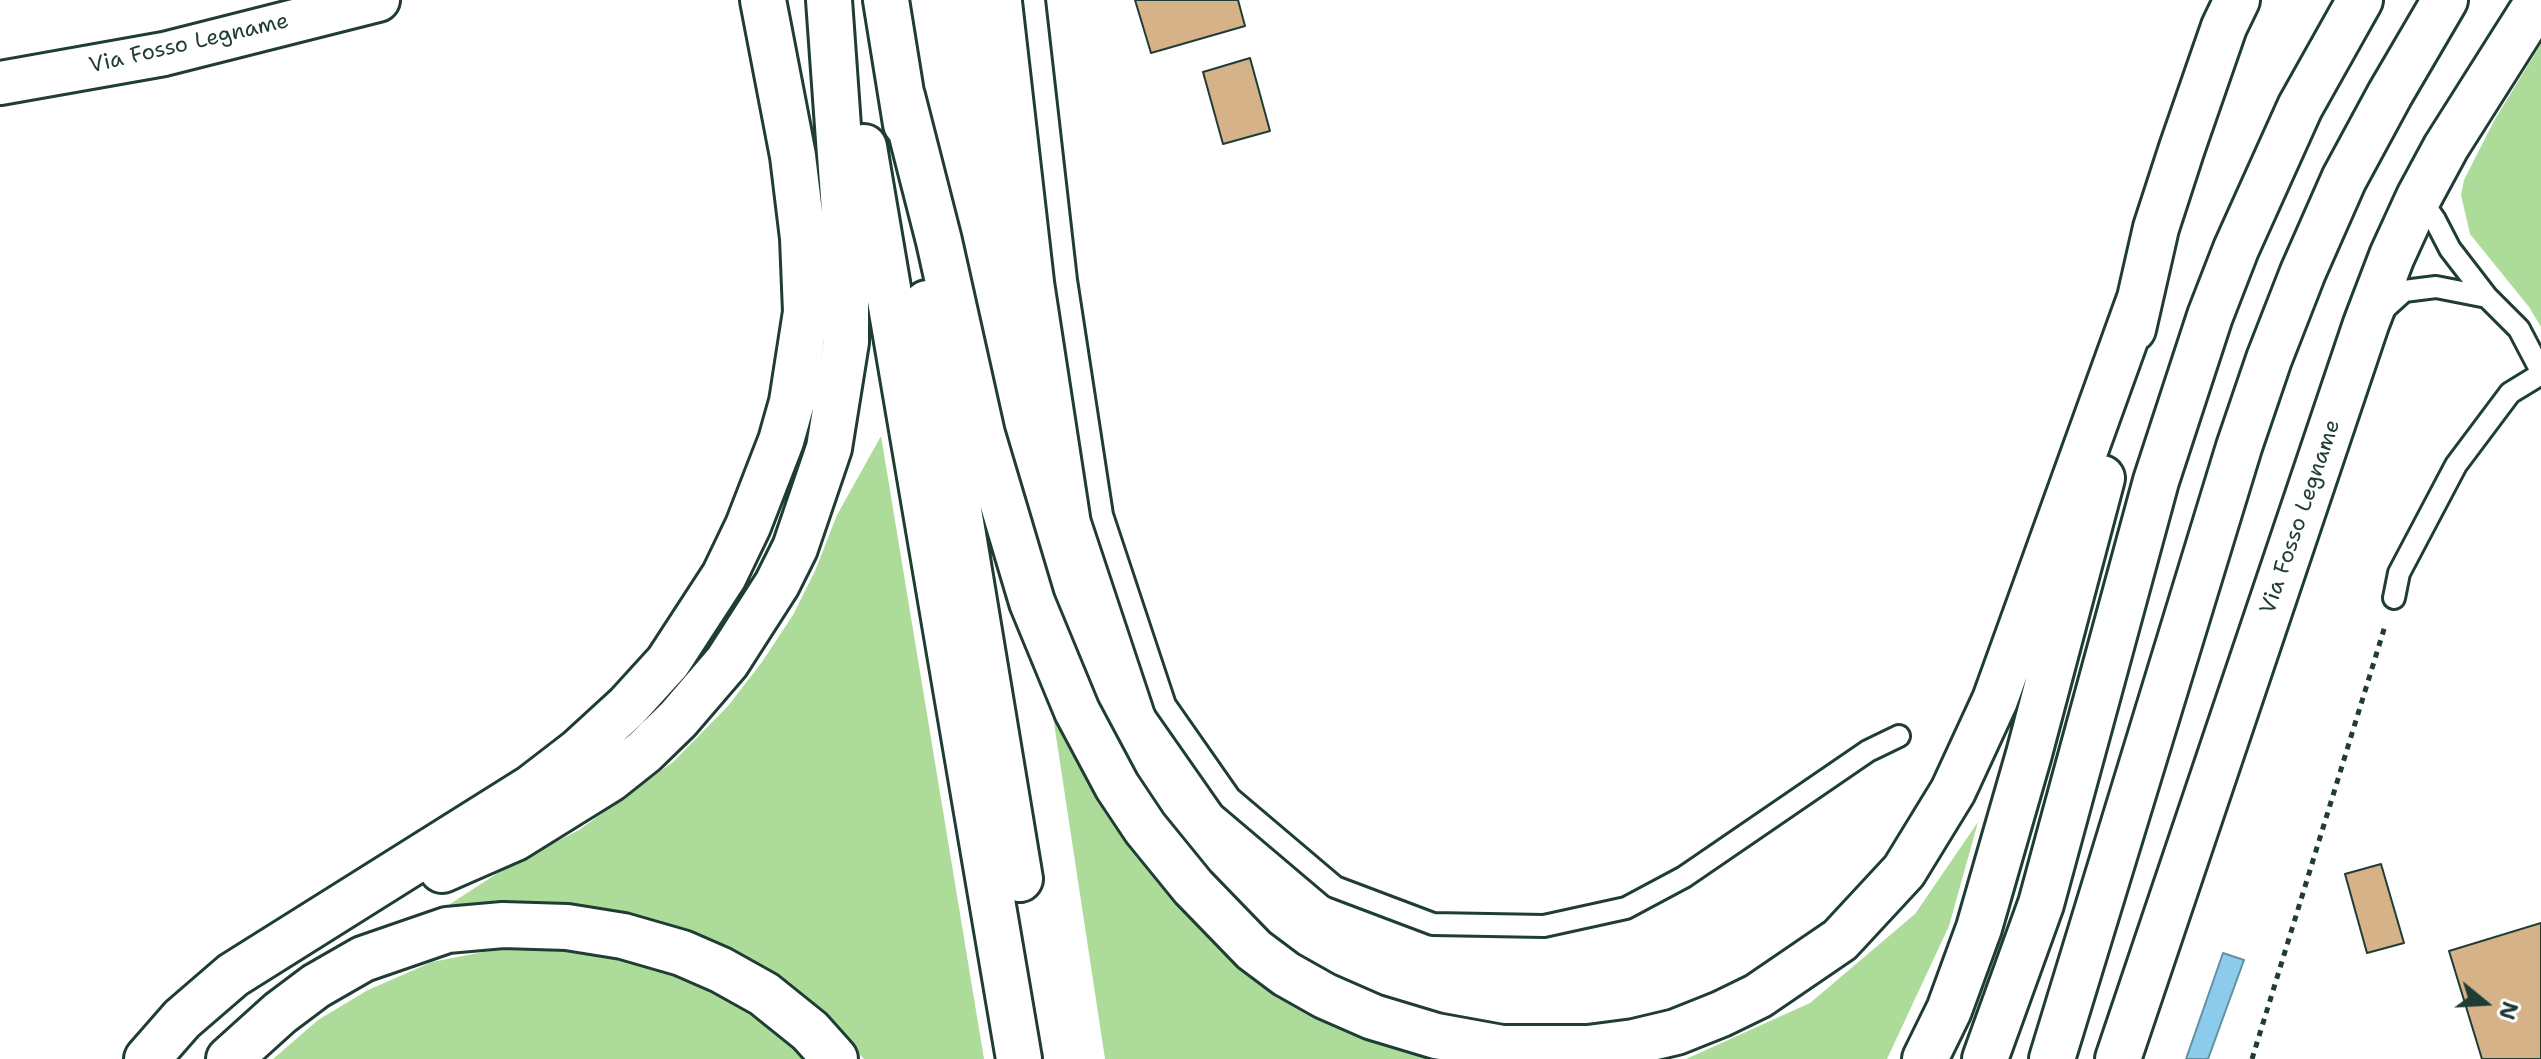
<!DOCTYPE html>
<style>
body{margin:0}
#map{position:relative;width:2541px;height:1059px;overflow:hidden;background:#fff;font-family:"Shantell Sans",sans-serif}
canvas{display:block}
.north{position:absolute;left:2445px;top:963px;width:80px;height:80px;-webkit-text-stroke:6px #fff;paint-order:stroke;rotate:108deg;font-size:22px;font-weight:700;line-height:32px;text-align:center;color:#1f3d34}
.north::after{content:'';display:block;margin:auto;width:28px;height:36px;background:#1f3d34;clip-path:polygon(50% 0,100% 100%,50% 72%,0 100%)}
</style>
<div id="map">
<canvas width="2541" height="1059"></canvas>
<div class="north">N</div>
</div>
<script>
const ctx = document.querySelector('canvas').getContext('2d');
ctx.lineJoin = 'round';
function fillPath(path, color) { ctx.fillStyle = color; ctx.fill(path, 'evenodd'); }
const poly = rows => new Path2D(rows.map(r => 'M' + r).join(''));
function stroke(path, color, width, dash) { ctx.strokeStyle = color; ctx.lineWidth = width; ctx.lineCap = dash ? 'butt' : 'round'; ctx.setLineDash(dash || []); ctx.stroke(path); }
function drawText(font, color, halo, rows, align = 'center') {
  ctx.font = font + ' "Shantell Sans",sans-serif'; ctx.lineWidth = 6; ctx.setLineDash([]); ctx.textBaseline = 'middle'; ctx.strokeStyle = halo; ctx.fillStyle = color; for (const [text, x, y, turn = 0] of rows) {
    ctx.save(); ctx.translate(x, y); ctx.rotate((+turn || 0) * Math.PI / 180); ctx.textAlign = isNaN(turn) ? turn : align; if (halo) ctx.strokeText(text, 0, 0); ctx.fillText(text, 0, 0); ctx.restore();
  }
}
fillPath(poly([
 [2541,44,2541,327,2529,307,2470,234,2461,195,2464,180,2495,119],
 [881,436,984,1059,864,1059,826,1019,784,982,740,954,675,929,559,905,444,908,507,867,579,830,673,762,728,706,762,662,793,615,815,571,837,515],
 [1049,690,1194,916,1472,1059,1105,1059],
 [1978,822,1949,926,1887,1059,1686,1059,1810,1003,1915,914],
 [568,943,647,958,731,991,816,1059,273,1059,318,1020,368,990,432,962,483,952]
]), '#acdb9a');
const water = poly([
 [2223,953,2244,960,2208,1059,2186,1059,2223,953]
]);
fillPath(water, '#8ccbec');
stroke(water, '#6092a2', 2);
const building = poly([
 [1135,0,1238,0,1245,26,1151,53,1135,0],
 [1250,58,1270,131,1223,144,1203,72,1250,58],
 [2381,864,2404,943,2367,953,2345,874,2381,864],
 [2541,923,2541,1059,2482,1059,2449,951,2541,923]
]);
fillPath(building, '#d5b288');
stroke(building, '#1f3d34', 2);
const service = poly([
 [1034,0,1066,280,1102,515,1165,705,1230,798,1335,887,1433,924,1544,926,1626,908,1684,877,1868,751,1899,736],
 [2419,197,2435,220,2450,249,2487,297,2519,329,2541,371],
 [2383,310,2404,291,2436,287,2487,297],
 [2394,598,2399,573,2456,465,2510,393,2541,374]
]);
const minor = poly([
 [0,83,164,54,378,0]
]);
const tertiary = poly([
 [2118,1059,2366,324,2392,256,2419,197,2446,147,2539,0]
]);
const motorway = poly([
 [886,0,906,124],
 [902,96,939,241,982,434,1032,602,1077,711,1117,786,1145,828,1193,887,1254,950,1286,974,1325,996,1373,1017,1436,1036,1502,1048,1588,1048,1634,1042,1676,1032,1721,1014,1758,996,1840,940,1904,871,1953,791,1995,700,2139,301],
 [864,147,1019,1059],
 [927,303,936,371,1020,879],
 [2133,329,2156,228,2182,148,2224,27,2237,0],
 [442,870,515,838,610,779,644,752,678,719,727,662,777,584,795,548,829,448,846,342,846,239,829,0],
 [147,1059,182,1019,233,975,531,788,579,751,627,707,668,662,724,576,748,526,781,441,792,402,806,312,803,238,793,156,763,0],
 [229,1059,280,1013,316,986,363,959,447,930,503,925,567,927,623,936,682,953,721,970,764,994,810,1031,835,1059],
 [1925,1059,1949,1010,1979,928,2029,754,2102,478],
 [1985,1059,2041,904,2156,481,2210,316,2236,249,2300,107,2360,0],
 [2052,1059,2239,447,2269,359,2303,272,2344,179,2390,94,2445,0]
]);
stroke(service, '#1f3d34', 26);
stroke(minor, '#1f3d34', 48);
stroke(tertiary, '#1f3d34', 50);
stroke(motorway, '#1f3d34', 50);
stroke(poly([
 [2252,1059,2385,626]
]), '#1f3d34', 5, [6, 6]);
stroke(service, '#fff', 20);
stroke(minor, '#fff', 42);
stroke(tertiary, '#fff', 44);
stroke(motorway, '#fff', 44);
drawText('22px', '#1f3d34', '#fff', [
 ["Via Fosso Legname",189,44,-13],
 ["Via Fosso Legname",2301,517,-71]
]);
</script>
